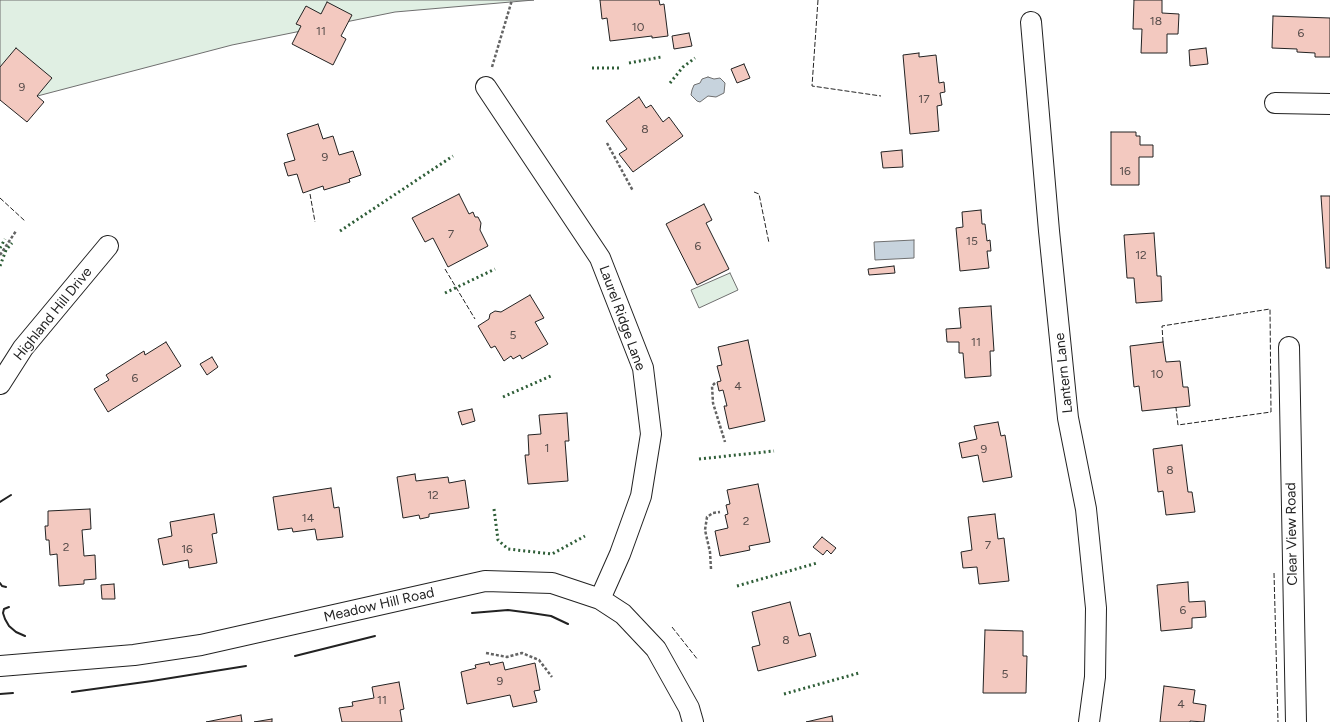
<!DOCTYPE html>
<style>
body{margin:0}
canvas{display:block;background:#fff}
</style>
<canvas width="1330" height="722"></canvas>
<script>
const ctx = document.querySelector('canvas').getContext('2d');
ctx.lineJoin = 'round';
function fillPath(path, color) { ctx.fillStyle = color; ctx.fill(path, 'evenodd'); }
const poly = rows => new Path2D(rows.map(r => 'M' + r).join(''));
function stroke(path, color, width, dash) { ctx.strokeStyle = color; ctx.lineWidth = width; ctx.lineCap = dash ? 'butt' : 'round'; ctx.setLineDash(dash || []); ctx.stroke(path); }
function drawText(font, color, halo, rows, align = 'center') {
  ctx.font = font + ' Figtree,sans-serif'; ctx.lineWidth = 3; ctx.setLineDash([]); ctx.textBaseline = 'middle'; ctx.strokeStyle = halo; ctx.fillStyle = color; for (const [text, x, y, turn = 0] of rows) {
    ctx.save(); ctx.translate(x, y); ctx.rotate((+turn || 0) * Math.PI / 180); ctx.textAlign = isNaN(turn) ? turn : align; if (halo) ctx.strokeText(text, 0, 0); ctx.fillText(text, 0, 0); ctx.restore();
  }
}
const green = poly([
 [0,0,534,0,395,12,232,45,26,99,0,100,0,0],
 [730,273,738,290,699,308,691,290,730,273]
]);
fillPath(green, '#e0efe3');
stroke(green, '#6f6f6f', 1);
const water = poly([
 [708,77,714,79,720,78,725,83,724,93,716,97,708,96,700,102,697,101,691,95,692,90,694,85,700,83,702,79,708,77],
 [914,240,914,258,875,260,874,242,914,240]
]);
fillPath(water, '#c7d3dd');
stroke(water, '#6f6f6f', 1);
const building = poly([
 [600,0,659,0,660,5,664,4,668,36,652,38,652,36,610,41,607,18,602,19,600,0],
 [1134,0,1162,0,1162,13,1179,14,1178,34,1167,34,1167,53,1141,53,1142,29,1133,29,1134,0],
 [327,2,352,15,341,36,346,39,333,65,292,44,301,26,296,24,306,6,321,14,327,2],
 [1273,16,1330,18,1330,57,1315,57,1315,53,1297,52,1297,49,1272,48,1273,16],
 [689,33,692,46,674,49,672,36,689,33],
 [16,48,52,78,37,96,44,102,27,122,0,100,0,67,16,48],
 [1206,48,1208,64,1190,66,1189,50,1206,48],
 [919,53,919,57,936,55,939,83,944,82,945,92,940,93,942,105,937,106,939,131,910,134,903,55,919,53],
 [744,64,750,78,737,83,731,69,744,64],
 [639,97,646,108,651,105,663,122,669,117,683,136,633,172,619,154,627,149,606,121,639,97],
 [318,124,323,139,333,136,339,155,353,151,361,175,349,179,350,182,324,190,323,186,303,193,297,174,288,176,284,163,295,160,287,134,318,124],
 [1111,132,1136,132,1136,136,1140,136,1140,145,1153,145,1153,157,1139,157,1139,185,1111,185,1111,132],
 [902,150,903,167,883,168,881,152,902,150],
 [459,194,469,214,473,212,475,217,478,217,481,223,480,230,488,246,448,267,433,238,425,242,412,218,459,194],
 [1321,196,1330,196,1330,268,1326,268,1321,196],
 [704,204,712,220,706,223,729,269,697,285,666,224,704,204],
 [981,210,982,224,985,224,987,241,990,240,991,251,987,251,989,268,960,271,956,228,963,227,962,212,981,210],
 [1154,233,1157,276,1161,276,1162,301,1136,303,1134,278,1127,278,1124,235,1154,233],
 [894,266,895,273,869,275,868,269,894,266],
 [530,295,544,318,535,322,548,344,522,359,520,355,513,359,511,356,504,361,495,346,491,348,478,326,489,319,490,314,495,311,501,312,530,295],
 [991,306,994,351,990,351,991,376,965,378,963,353,959,353,959,342,947,342,946,329,961,328,959,308,991,306],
 [748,340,765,421,729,429,724,406,727,406,723,390,719,391,717,382,721,381,717,366,722,365,718,347,748,340],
 [166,342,181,366,108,412,94,389,109,380,106,375,144,351,145,355,166,342],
 [1163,342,1166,362,1180,361,1183,387,1188,387,1190,406,1142,411,1139,386,1134,387,1130,346,1163,342],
 [212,357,218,367,207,375,200,364,212,357],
 [472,409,475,421,462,425,458,412,472,409],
 [567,413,569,441,565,441,568,481,528,484,525,455,529,455,528,435,541,434,539,415,567,413],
 [998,422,1001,436,1005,435,1012,477,983,482,978,455,962,458,959,443,977,439,974,426,998,422],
 [1182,445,1188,492,1192,492,1195,512,1166,515,1163,491,1158,492,1153,449,1182,445],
 [415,474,416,481,448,477,449,483,465,480,469,508,429,514,429,517,420,519,419,515,403,518,397,477,415,474],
 [758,484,770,542,749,546,750,550,720,556,715,531,728,528,725,515,728,514,726,505,730,504,727,490,758,484],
 [331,488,334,508,339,507,343,537,317,540,315,529,293,532,292,528,278,530,273,497,331,488],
 [90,509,91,529,82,530,84,556,95,555,96,579,84,580,84,584,59,586,57,554,50,555,49,540,46,540,45,526,48,526,48,511,90,509],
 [214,514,217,533,212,534,217,563,189,568,188,560,163,565,158,539,172,536,170,522,214,514],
 [995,514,998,539,1004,538,1009,581,979,584,977,567,963,568,961,552,972,550,968,517,995,514],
 [822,537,836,548,831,554,827,550,823,555,813,547,822,537],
 [1188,582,1189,602,1205,601,1206,617,1192,618,1192,628,1161,631,1157,585,1188,582],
 [114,584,115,599,102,599,101,585,114,584],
 [790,602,799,636,810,633,816,656,758,671,752,647,760,645,752,612,790,602],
 [985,630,1023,631,1023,656,1027,656,1026,693,983,693,985,630],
 [489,662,490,665,503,662,505,670,535,663,540,690,534,691,537,702,513,707,510,695,467,704,461,672,476,668,475,665,489,662],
 [399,682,404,709,400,710,402,722,342,722,339,708,353,706,352,702,374,698,372,687,399,682],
 [1164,686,1195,690,1193,703,1206,705,1204,722,1190,721,1190,722,1160,722,1164,686],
 [241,715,242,722,206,722,241,715],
 [832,716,833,722,806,722,832,716],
 [272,719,272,722,254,722,272,719]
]);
fillPath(building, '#f3c9c0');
stroke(building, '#222', 1);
const street = poly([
 [1031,22,1049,231,1068,418,1086,509,1096,608,1095,677,1089,722],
 [486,87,600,258,643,368,651,434,641,496,620,554,600,599],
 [1275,103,1330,104],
 [1289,347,1296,722],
 [0,384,23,348,108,246],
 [0,666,134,655,201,645,485,581,552,583,600,599,623,614,656,649,689,708,693,722]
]);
stroke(street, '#222', 22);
stroke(poly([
 [492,67,512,0],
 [607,143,633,191],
 [0,255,16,231],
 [715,383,712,386,713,403,725,442],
 [711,569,710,552,705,530,707,517,713,513,720,512],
 [486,653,507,657,522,653,539,660,552,677]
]), '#646464', 2.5, [3, 2]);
stroke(street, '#fff', 20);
stroke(poly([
 [629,63,661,57],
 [592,68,619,68],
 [670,83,683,67,695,58],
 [340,231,453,156],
 [0,248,5,239],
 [0,266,6,250,12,243],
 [445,293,495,269],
 [503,397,553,375],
 [699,459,774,451],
 [494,509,498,540,508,549,552,554,585,536],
 [737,586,817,563],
 [784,694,859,673]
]), '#2f5e38', 3, [2, 3]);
stroke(poly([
 [818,0,812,86,881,96],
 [754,192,759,194,769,243],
 [310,194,315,222],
 [0,198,25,221],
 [445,269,475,319],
 [1163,342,1162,326,1270,309,1271,412,1178,425,1176,408],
 [1274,573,1278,722],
 [672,627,698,660]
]), '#222', 1, [5, 2]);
stroke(poly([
 [0,502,11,495],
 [0,583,2,586,6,587],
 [9,607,4,609,3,613,5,619,9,626,16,632,25,636],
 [472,613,508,610,531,613,551,616,568,624],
 [295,656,375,636],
 [72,692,152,681,246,666],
 [0,694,13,693]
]), '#222', 2);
drawText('12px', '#564c4a', null, [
 ["18",1156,21],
 ["10",638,27],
 ["11",321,31],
 ["6",1301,33],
 ["9",22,87],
 ["17",924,99],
 ["8",645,129],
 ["9",325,157],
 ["16",1125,171],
 ["7",451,234],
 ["15",972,241],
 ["6",698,246],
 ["12",1141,255],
 ["5",513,335],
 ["11",976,342],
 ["10",1157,374],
 ["6",135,378],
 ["4",738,386],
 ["1",547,448],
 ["9",984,449],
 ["8",1170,470],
 ["12",433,495],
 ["14",308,518],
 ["2",746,521],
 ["7",988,545],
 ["2",66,547],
 ["16",187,549],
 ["6",1183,610],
 ["8",786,640],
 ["5",1005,674],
 ["9",500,681],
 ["11",382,700],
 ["4",1181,704]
]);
drawText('14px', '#222', '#fff', [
 ["Highland Hill Drive",53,314,-51],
 ["Laurel Ridge Lane",622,318,70],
 ["Lantern Lane",1064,373,-96],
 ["Clear View Road",1292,534,-91],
 ["Meadow Hill Road",379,605,-13]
]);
</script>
